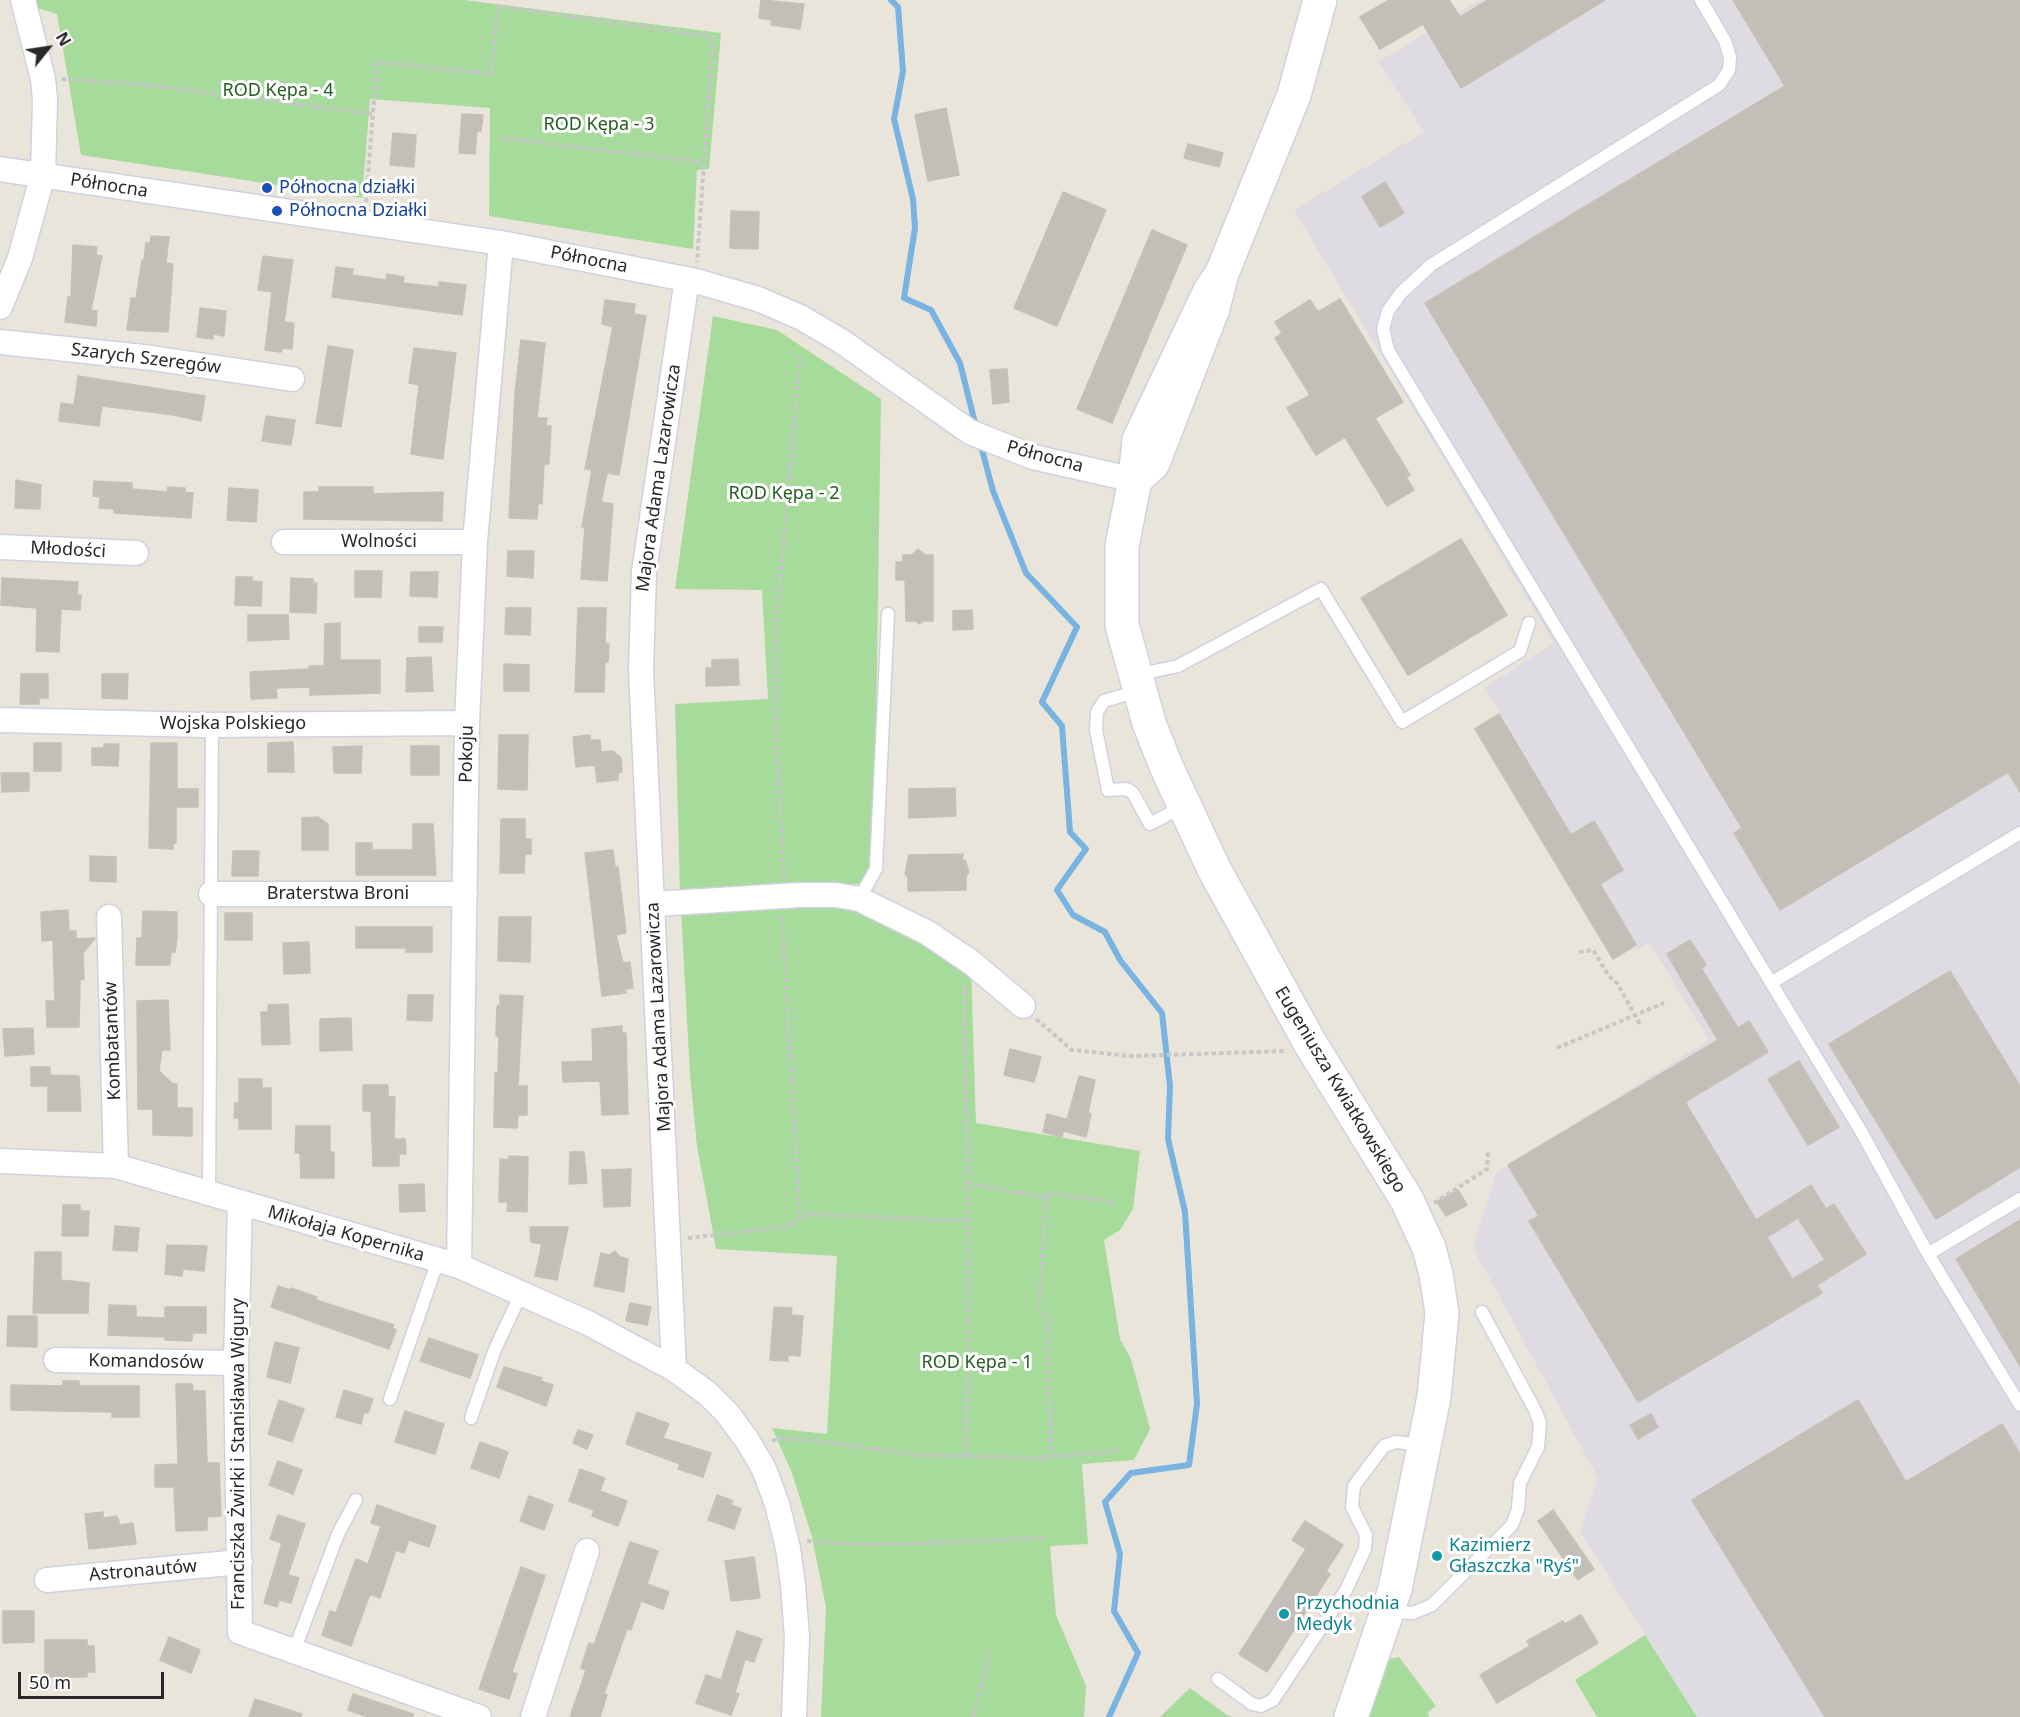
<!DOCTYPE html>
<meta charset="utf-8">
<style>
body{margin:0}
#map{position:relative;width:2020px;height:1717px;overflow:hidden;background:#e9e5db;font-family:"Noto Sans",sans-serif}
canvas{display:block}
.north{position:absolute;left:18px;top:18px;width:60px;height:60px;-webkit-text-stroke:4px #fff;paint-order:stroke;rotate:60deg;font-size:16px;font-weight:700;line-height:24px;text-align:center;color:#282828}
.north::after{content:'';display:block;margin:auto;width:21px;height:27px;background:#282828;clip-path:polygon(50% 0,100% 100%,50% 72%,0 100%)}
.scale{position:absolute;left:18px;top:1672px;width:146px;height:27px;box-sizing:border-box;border:3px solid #282828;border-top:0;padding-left:8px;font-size:18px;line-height:21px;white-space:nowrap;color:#282828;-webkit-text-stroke:4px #fff;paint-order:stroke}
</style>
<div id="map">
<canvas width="2020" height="1717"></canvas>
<div class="north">N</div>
<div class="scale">50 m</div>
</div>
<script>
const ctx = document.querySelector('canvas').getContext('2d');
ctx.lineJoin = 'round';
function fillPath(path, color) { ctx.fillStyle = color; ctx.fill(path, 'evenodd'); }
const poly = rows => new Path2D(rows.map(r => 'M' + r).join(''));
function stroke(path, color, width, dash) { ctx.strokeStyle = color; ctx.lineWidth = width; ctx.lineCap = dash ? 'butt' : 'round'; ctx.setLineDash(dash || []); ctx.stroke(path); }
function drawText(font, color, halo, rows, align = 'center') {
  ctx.font = font + ' "Noto Sans",sans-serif'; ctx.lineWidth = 6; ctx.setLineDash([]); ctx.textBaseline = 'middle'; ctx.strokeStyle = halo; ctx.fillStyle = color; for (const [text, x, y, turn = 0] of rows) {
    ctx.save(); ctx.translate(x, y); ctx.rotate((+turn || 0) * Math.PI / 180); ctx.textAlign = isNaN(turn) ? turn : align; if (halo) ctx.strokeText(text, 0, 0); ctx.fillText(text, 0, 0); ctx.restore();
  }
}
fillPath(poly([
 [1480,0,2020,0,2020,1717,1697,1717,1580,1531,1598,1478,1473,1248,1496,1173,1709,1040,1650,943,1638,949,1485,687,1554,643,1294,210,1424,132,1378,62]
]), '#dedbe2');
fillPath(poly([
 [36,0,464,0,721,33,709,169,697,170,693,249,489,216,490,108,370,99,362,198,81,155,57,14,37,8],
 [713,316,777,330,881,399,874,858,870,873,860,884,680,894,675,704,768,699,762,590,675,589],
 [850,902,971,969,976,1123,1140,1151,1133,1209,1120,1230,1104,1240,1120,1339,1131,1359,1150,1429,1134,1460,1082,1464,1088,1544,1050,1546,1056,1615,1086,1686,1084,1717,821,1717,826,1607,812,1537,792,1473,772,1428,827,1434,837,1256,716,1249,697,1146,690,1075,681,910],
 [1645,1635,1697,1717,1597,1717,1575,1680],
 [1399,1657,1436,1706,1428,1712,1429,1717,1364,1717,1383,1660],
 [1190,1688,1227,1715,1233,1717,1160,1717]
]), '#a7db9c');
stroke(poly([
 [891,0,898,7,903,71,894,119,913,199,915,228,904,298,931,310,960,363,976,427],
 [980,442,993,491,1026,573,1077,627,1042,702,1062,726,1070,832,1086,849,1057,890,1073,915,1105,932,1120,960,1162,1013,1170,1086,1168,1139,1185,1212,1197,1404,1189,1465,1131,1473,1105,1502,1120,1554,1114,1611,1138,1653,1109,1717]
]), '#78b3e2', 6);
const building = poly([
 [761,0,804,4,800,29,771,25,772,20,759,18,761,0],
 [1389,0,1449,0,1460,17,1488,0,1605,0,1461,88,1423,24,1380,49,1360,17,1389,0],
 [1733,0,2020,0,2020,792,2008,772,1780,910,1734,833,1742,828,1425,303,1785,86,1733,0],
 [946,108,959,175,928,181,915,115,946,108],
 [462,114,483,115,481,131,477,131,475,154,459,153,462,114],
 [393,133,416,135,414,167,390,165,393,133],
 [1188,144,1223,153,1219,167,1184,158,1188,144],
 [1385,182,1404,213,1380,227,1362,197,1385,182],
 [1063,192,1106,210,1057,326,1014,308,1063,192],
 [731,211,759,212,758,249,730,248,731,211],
 [1152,230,1187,245,1112,423,1077,409,1152,230],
 [151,236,169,237,166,263,173,264,168,332,127,330,131,298,136,298,142,260,144,261,146,243,150,243,151,236],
 [73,245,97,247,96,255,102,256,91,310,97,311,96,326,65,322,68,297,71,297,73,245],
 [263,256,293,260,284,322,294,323,292,349,282,348,281,352,265,350,272,292,258,290,263,256],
 [336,267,353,269,352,275,386,280,387,274,404,277,403,283,439,287,439,282,466,285,462,315,332,297,336,267],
 [1340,299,1403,402,1375,418,1410,475,1406,477,1414,490,1387,506,1345,437,1316,455,1287,408,1310,395,1275,338,1282,333,1275,322,1310,300,1318,312,1340,299],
 [605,300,635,304,634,314,646,316,619,475,607,473,601,502,613,504,607,581,581,579,585,527,582,527,592,470,585,469,613,327,602,324,605,300],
 [200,308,226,311,224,336,213,334,213,339,197,337,200,308],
 [521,340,545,343,537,418,547,418,546,426,551,426,549,464,544,464,542,504,538,503,537,519,509,518,515,393,521,340],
 [328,346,353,350,341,427,316,423,328,346],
 [414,348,456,353,443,459,411,454,419,385,409,383,414,348],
 [1007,369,1009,402,993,404,990,370,1007,369],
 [78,376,205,396,201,421,174,415,102,406,99,426,59,421,61,403,74,405,78,376],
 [266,416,295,420,291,445,262,441,266,416],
 [16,480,41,485,40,509,15,508,16,480],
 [94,481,132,483,132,489,167,492,168,487,185,488,185,492,193,493,191,518,114,513,114,509,99,508,100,497,93,496,94,481],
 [319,487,373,487,373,494,443,492,442,521,304,519,304,492,319,492,319,487],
 [229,488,258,490,256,522,227,520,229,488],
 [1461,539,1507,615,1408,675,1361,598,1461,539],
 [918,549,925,555,933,555,933,621,923,621,919,624,916,621,906,621,905,580,896,580,896,562,903,562,903,555,912,555,918,549],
 [508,551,534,551,533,578,507,576,508,551],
 [355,571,382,571,381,597,355,597,355,571],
 [411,572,438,572,437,597,410,596,411,572],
 [236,577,252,577,252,581,262,582,261,606,235,605,236,577],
 [2,578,78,582,77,595,81,595,80,610,61,609,59,652,36,651,37,608,1,605,2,578],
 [291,578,313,579,313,583,317,583,316,613,290,612,291,578],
 [506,608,531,608,530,635,505,634,506,608],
 [578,608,606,608,605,644,609,644,608,662,605,662,604,692,575,692,578,608],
 [972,610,973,629,953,630,953,611,972,610],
 [248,615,288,615,289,639,248,641,248,615],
 [340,623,340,660,380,660,380,693,310,695,310,687,276,688,277,698,251,699,250,672,309,669,309,666,324,666,325,624,340,623],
 [419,627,443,627,442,642,419,642,419,627],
 [431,657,433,691,406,692,407,658,431,657],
 [738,659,739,685,706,686,706,668,712,668,712,660,738,659],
 [504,664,529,665,529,691,504,691,504,664],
 [21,674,48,674,48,698,39,698,39,704,20,704,21,674],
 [102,674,128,674,127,699,102,698,102,674],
 [1499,714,1571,835,1594,821,1623,870,1600,884,1636,945,1613,959,1475,729,1499,714],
 [499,735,528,735,527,790,498,789,499,735],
 [590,735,590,740,600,740,601,752,613,751,621,758,622,772,618,773,618,780,597,782,595,765,576,767,573,737,590,735],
 [293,742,294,772,268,772,268,743,293,742],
 [34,743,61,743,61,771,34,771,34,743],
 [151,743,177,743,177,789,198,789,198,807,176,807,176,843,173,843,173,849,149,848,151,743],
 [104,744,119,744,118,766,92,765,92,748,104,748,104,744],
 [362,746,361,773,334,773,333,747,362,746],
 [411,746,439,746,439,775,411,775,411,746],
 [1,773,29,773,29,791,2,792,1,773],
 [955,788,956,816,909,818,909,789,955,788],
 [318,817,328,824,328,850,302,850,302,818,318,817],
 [501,819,525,819,525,839,531,839,531,854,525,854,524,873,500,873,501,819],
 [413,824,433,824,436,875,356,875,356,843,372,843,372,850,413,850,413,824],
 [613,850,615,867,618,867,626,933,616,935,623,963,630,962,633,988,625,989,626,993,602,996,585,853,613,850],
 [233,851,259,851,258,876,232,876,233,851],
 [963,854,962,860,965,860,969,872,966,876,966,890,908,891,908,878,905,874,909,855,963,854],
 [90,856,116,857,116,882,90,881,90,856],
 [68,910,69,931,76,931,76,939,95,938,83,953,84,979,80,980,79,1027,47,1027,46,1001,55,1001,53,940,42,941,41,912,68,910],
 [143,911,177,912,177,939,175,952,171,952,170,965,136,965,137,938,142,938,143,911],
 [225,913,252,913,252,940,225,940,225,913],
 [499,917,531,917,530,962,498,961,499,917],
 [356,927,432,927,432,952,406,952,406,948,356,948,356,927],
 [1690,940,1706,965,1701,968,1738,1028,1749,1021,1768,1052,1685,1102,1756,1220,1811,1185,1826,1209,1834,1204,1866,1254,1817,1285,1822,1293,1638,1402,1529,1221,1539,1216,1508,1165,1718,1040,1667,954,1690,940],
 [1798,1218,1825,1260,1792,1279,1767,1237,1798,1218],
 [309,942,310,973,284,974,283,943,309,942],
 [1950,971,2020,1086,2020,1167,1936,1219,1829,1044,1950,971],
 [408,995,433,995,432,1021,407,1020,408,995],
 [500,995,523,996,518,1086,527,1086,527,1115,518,1115,517,1128,494,1127,495,1073,498,1073,499,1036,496,1036,497,1006,500,1005,500,995],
 [168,1000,170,1050,162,1050,159,1071,173,1084,177,1084,177,1108,192,1108,192,1136,153,1135,153,1109,138,1109,137,1001,168,1000],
 [288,1004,290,1044,262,1045,261,1012,268,1012,268,1005,288,1004],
 [351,1018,352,1050,320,1051,320,1019,351,1018],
 [622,1026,622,1033,626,1033,628,1114,602,1115,600,1081,563,1082,562,1062,593,1061,592,1029,622,1026],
 [33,1028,34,1054,5,1056,3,1029,33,1028],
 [1010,1049,1041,1057,1034,1082,1004,1075,1010,1049],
 [1799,1061,1839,1127,1808,1145,1768,1079,1799,1061],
 [31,1067,50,1067,50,1075,79,1076,81,1111,48,1111,48,1086,31,1086,31,1067],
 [1079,1076,1095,1080,1088,1113,1091,1114,1086,1137,1064,1131,1079,1076],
 [239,1079,262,1079,262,1088,271,1088,271,1129,239,1129,239,1118,234,1118,235,1103,239,1103,239,1079],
 [363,1085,388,1085,388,1097,395,1097,394,1139,405,1139,406,1154,399,1154,399,1166,373,1166,371,1111,363,1111,363,1085],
 [1047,1114,1066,1119,1062,1137,1043,1132,1047,1114],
 [296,1126,330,1126,330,1152,334,1152,334,1178,301,1178,300,1153,295,1153,296,1126],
 [570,1152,584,1152,587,1183,569,1184,570,1152],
 [509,1156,528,1157,527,1212,507,1211,508,1202,499,1202,500,1159,508,1160,509,1156],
 [631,1169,630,1206,604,1207,602,1170,631,1169],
 [424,1184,425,1211,400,1212,399,1185,424,1184],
 [1458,1190,1467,1205,1446,1216,1437,1202,1458,1190],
 [63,1205,80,1205,80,1211,89,1211,88,1236,62,1236,63,1205],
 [2020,1220,2020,1366,1956,1259,2020,1220],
 [115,1226,139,1228,137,1251,113,1250,115,1226],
 [530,1227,568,1227,557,1280,535,1276,542,1244,531,1242,530,1227],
 [167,1245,207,1246,204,1271,183,1269,182,1276,165,1274,167,1245],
 [615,1251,620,1257,628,1259,624,1292,594,1286,601,1253,610,1255,615,1251],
 [35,1252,61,1252,61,1280,89,1283,88,1313,33,1313,35,1252],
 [278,1286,290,1290,291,1288,317,1297,316,1300,394,1325,392,1328,396,1330,389,1349,271,1307,278,1286],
 [630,1303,651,1307,647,1325,626,1321,630,1303],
 [109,1305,136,1306,136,1317,165,1318,165,1307,206,1307,206,1333,192,1333,192,1341,165,1340,165,1337,108,1335,109,1305],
 [774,1307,792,1308,791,1315,803,1316,800,1356,788,1355,788,1361,770,1360,774,1307],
 [8,1316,37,1316,37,1347,7,1346,8,1316],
 [429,1338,478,1355,470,1378,420,1361,429,1338],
 [275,1342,299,1348,290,1383,267,1377,275,1342],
 [504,1367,542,1378,541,1381,553,1385,546,1406,497,1387,504,1367],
 [63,1381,79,1381,79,1386,139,1386,139,1417,112,1417,112,1412,11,1410,11,1385,63,1386,63,1381],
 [176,1384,192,1384,193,1391,205,1391,207,1463,219,1463,221,1516,207,1517,207,1530,176,1531,174,1487,155,1487,155,1465,178,1464,176,1384],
 [344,1390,373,1399,368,1413,364,1412,361,1424,336,1417,344,1390],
 [279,1400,304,1409,292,1442,268,1434,279,1400],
 [1858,1400,1906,1482,2002,1424,2020,1454,2020,1717,1825,1717,1692,1500,1858,1400],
 [405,1411,444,1424,435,1454,395,1442,405,1411],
 [637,1412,669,1424,663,1438,711,1453,703,1477,678,1469,680,1464,626,1444,637,1412],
 [1651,1414,1658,1427,1638,1439,1630,1425,1651,1414],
 [578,1430,593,1435,587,1449,573,1443,578,1430],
 [480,1442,508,1452,499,1478,471,1468,480,1442],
 [278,1461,302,1470,293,1494,269,1485,278,1461],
 [580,1469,605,1478,600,1491,627,1501,618,1526,592,1516,594,1510,569,1501,580,1469],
 [717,1495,733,1501,731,1505,741,1509,734,1529,708,1520,717,1495],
 [529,1496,553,1505,544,1530,520,1521,529,1496],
 [377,1505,436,1526,429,1547,409,1540,404,1553,396,1550,380,1598,370,1594,351,1646,322,1635,330,1611,336,1613,356,1559,368,1564,381,1526,371,1523,377,1505],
 [1553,1510,1594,1569,1578,1580,1538,1521,1553,1510],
 [103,1512,103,1518,117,1516,120,1525,133,1523,136,1544,89,1549,85,1514,103,1512],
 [278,1515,305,1524,288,1575,299,1578,291,1603,279,1600,277,1607,264,1603,282,1543,270,1539,278,1515],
 [1305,1521,1343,1545,1326,1571,1330,1574,1267,1672,1239,1654,1306,1549,1292,1540,1305,1521],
 [630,1542,658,1551,647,1584,669,1592,663,1609,641,1601,631,1630,627,1629,604,1694,607,1695,600,1717,570,1717,586,1670,581,1668,589,1643,594,1645,630,1542],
 [754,1557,760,1598,731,1601,725,1561,754,1557],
 [521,1567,545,1576,512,1672,517,1674,509,1699,479,1689,521,1567],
 [3,1611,34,1611,34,1642,3,1643,3,1611],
 [1581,1615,1598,1643,1497,1703,1480,1675,1530,1646,1527,1641,1563,1621,1565,1624,1581,1615],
 [737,1631,762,1639,754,1662,745,1659,735,1693,739,1694,731,1715,696,1703,706,1675,721,1680,737,1631],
 [169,1637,200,1650,191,1673,160,1660,169,1637],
 [45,1640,87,1640,87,1646,94,1646,95,1672,87,1672,87,1677,50,1677,50,1673,45,1673,45,1640],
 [353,1694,413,1714,413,1717,368,1717,348,1710,353,1694],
 [255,1699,302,1714,301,1717,249,1717,255,1699]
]);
fillPath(building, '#c1bfb8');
stroke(building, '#c4c1b5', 1.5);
const lane = poly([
 [1701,0,1725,41,1730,57,1729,70,1719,85,1431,265,1401,293,1388,311,1383,329,1388,350,1862,1133,1928,1254,2020,1405],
 [1136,675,1178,666,1321,589,1402,722,1520,651,1529,623],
 [1138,691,1104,701,1097,712,1096,730,1108,790,1127,789,1133,793,1150,824,1182,807],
 [859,899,876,869,888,614],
 [1771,983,2020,833],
 [209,1194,212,725],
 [1928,1254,2020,1199],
 [390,1399,438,1260],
 [471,1418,495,1349,521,1294],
 [1388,1612,1413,1613,1432,1605,1512,1525,1518,1509,1520,1483,1538,1447,1540,1423,1535,1410,1482,1312],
 [294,1651,338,1534,356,1500],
 [1218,1679,1252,1704,1261,1706,1273,1700,1346,1590,1365,1549,1366,1535,1352,1507,1354,1486,1384,1446,1396,1442,1423,1445]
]);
const street = poly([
 [0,169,501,243,696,281,758,299,800,317,841,341,970,432,1033,457,1135,480],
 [0,307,20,258,43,174,45,100,43,79,23,0],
 [0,342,152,358,292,379],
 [284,542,475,542],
 [0,547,136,553],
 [0,720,203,725,467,723],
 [211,894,465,894],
 [654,904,800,895,836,895,859,899,928,933,972,963,1023,1006],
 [109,917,116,1166],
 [0,1161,116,1166,459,1266,588,1323,674,1369,707,1393,727,1413,747,1440,764,1469,777,1504,788,1548,793,1585,797,1637,794,1717],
 [240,1203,236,1363,240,1632,479,1717],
 [459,1266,467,723,475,542,501,243],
 [56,1360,236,1363],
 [674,1369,641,671,644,572,687,279],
 [47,1580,240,1562],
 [533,1717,587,1551]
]);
const secondary = poly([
 [1222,273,1209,293,1139,440,1135,480,1153,463,1213,308,1222,273,1294,95,1320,0],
 [1135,480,1122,546,1122,625,1149,723,1166,766,1214,869,1310,1043,1407,1200,1429,1248,1436,1274,1442,1313,1434,1397,1395,1589,1351,1717]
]);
stroke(lane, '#d0d1e0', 15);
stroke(street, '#d0d1e0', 27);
stroke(secondary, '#d0d1e0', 36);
stroke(poly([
 [62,79,148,85,373,114],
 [502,138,703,162],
 [366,202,377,62,491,74,498,6,713,37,697,262],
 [784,877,778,773,775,641,800,357],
 [782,918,800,1219],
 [1579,952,1593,950,1609,976,1617,983,1640,1024],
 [964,985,968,1221,966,1456],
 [1036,1019,1072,1050,1130,1056,1287,1051],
 [1557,1048,1664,1003],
 [968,1183,1046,1198,1039,1309,1047,1317,1051,1457],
 [1046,1198,1047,1193,1114,1202],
 [1434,1203,1487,1169,1488,1151],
 [688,1238,786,1227,809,1214,968,1221],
 [772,1441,779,1438,819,1441,916,1455,1041,1458,1123,1450],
 [807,1541,877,1545,1043,1538],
 [973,1717,990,1651]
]), '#c7c7c7', 4, [4.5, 3]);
stroke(lane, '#fff', 12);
stroke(street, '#fff', 24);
stroke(secondary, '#fff', 33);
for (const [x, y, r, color] of [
 [267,188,6,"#1a4fb4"],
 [277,211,6,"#1a4fb4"],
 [1437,1556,6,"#0f9aa8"],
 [1284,1614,6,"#0f9aa8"]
]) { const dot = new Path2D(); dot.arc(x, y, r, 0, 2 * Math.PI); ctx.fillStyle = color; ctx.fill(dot); stroke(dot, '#fff', 2); }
drawText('18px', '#235d20', '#fff', [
 ["ROD Kępa - 4",278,91],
 ["ROD Kępa - 3",599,125],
 ["ROD Kępa - 2",784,494],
 ["ROD Kępa - 1",977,1363]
]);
drawText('18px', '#282828', '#fff', [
 ["Północna",109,186,9],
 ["Północna",589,260,11],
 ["Szarych Szeregów",146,359,7],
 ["Północna",1045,457,15],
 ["Majora Adama Lazarowicza",659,478,-82],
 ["Wolności",379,542],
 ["Młodości",68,550,3],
 ["Wojska Polskiego",233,724],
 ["Pokoju",467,754,-89],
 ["Braterstwa Broni",338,894],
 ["Majora Adama Lazarowicza",659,1017,-93],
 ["Kombatantów",113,1041,-92],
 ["Eugeniusza Kwiatkowskiego",1340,1090,59],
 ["Mikołaja Kopernika",346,1234,16],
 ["Komandosów",146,1362,1],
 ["Franciszka Żwirki i Stanisława Wigury",239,1454,-90],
 ["Astronautów",143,1571,-5]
]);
drawText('18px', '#164399', '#fff', [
 ["Północna działki",279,188],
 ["Północna Działki",289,211]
], 'left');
drawText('18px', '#0d838f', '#fff', [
 ["Kazimierz",1449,1546],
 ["Głaszczka \"Ryś\"",1449,1567],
 ["Przychodnia",1296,1604],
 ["Medyk",1296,1625]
], 'left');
</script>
